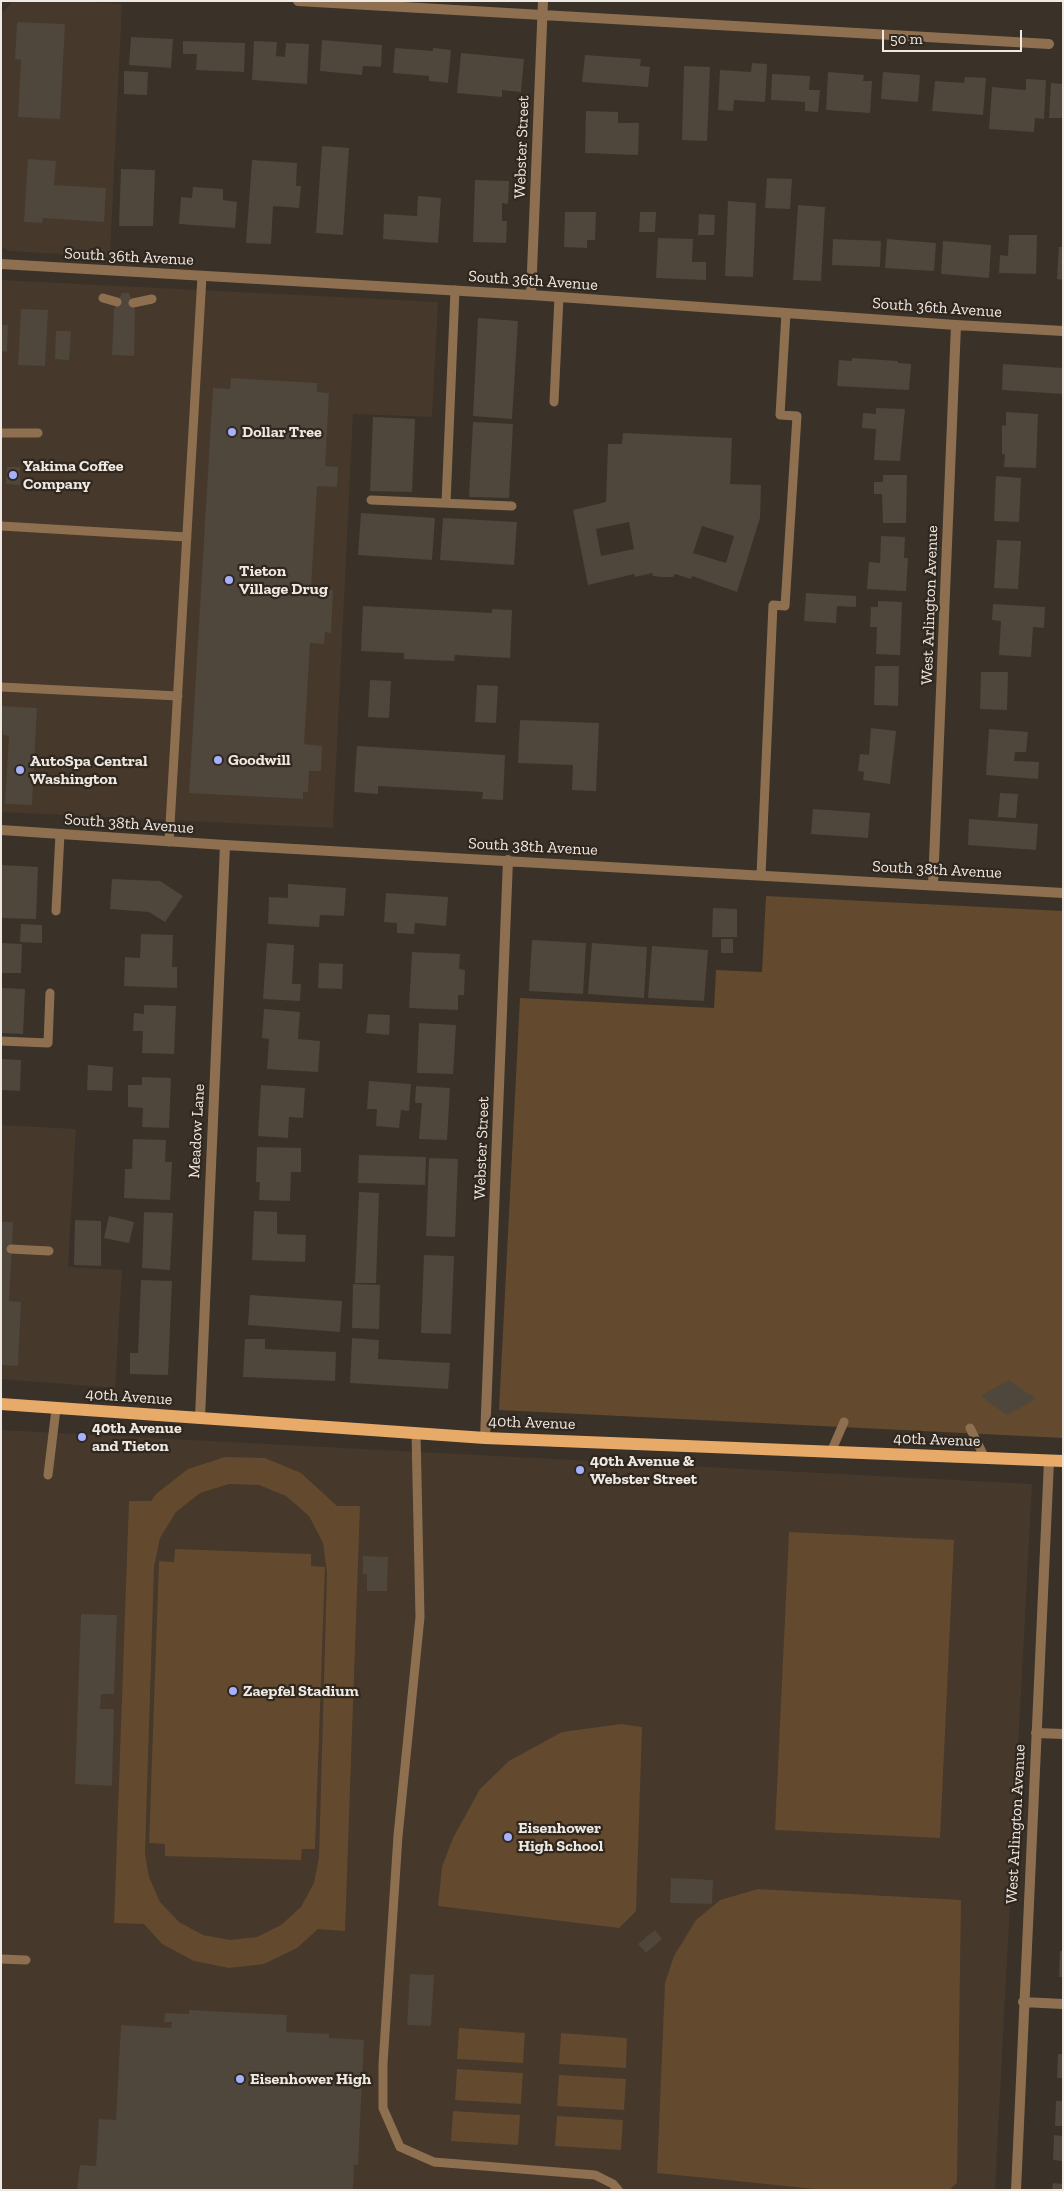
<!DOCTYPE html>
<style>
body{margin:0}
#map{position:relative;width:1064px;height:2191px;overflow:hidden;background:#3a3128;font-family:"Zilla Slab",serif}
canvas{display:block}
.frame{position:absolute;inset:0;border:2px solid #efe9e3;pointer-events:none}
.scale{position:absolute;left:882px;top:30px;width:140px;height:22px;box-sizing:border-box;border:2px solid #efe9e3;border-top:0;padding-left:6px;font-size:15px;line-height:18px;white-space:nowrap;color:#efe9e3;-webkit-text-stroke:4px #30271e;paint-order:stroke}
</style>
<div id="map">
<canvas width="1064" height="2191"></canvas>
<div class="frame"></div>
<div class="scale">50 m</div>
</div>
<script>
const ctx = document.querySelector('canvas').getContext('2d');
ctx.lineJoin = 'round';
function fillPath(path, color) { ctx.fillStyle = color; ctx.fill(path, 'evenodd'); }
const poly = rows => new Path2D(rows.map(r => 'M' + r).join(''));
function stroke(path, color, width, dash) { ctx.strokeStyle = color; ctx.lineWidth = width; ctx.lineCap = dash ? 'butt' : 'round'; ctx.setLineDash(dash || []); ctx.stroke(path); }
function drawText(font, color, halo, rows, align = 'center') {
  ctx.font = font + ' "Zilla Slab",serif'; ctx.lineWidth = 4.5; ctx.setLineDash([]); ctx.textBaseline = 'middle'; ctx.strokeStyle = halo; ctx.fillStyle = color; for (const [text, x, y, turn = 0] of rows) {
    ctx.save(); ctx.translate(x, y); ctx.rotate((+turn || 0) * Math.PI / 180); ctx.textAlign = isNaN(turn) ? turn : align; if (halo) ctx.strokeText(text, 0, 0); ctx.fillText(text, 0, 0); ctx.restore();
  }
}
fillPath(poly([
 [13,1,74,1,122,4,110,257,9,251,1,246,1,18,2,13],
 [1,280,438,302,432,417,353,414,333,828,1,812],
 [1,1125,76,1129,68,1267,122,1270,115,1388,1,1379],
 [1,1430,1032,1484,995,2190,1,2190]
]), '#46382a');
fillPath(poly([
 [766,896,1063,911,1063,1438,499,1410,520,998,714,1008,716,970,762,972],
 [225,1457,265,1458,301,1473,337,1506,360,1506,345,1931,318,1929,297,1948,264,1964,229,1968,194,1961,162,1944,144,1924,114,1923,129,1501,151,1501,156,1494,188,1469],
 [229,1484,259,1485,286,1496,309,1516,323,1543,327,1573,319,1857,314,1883,301,1907,281,1925,257,1937,230,1940,203,1935,179,1922,160,1902,149,1877,145,1854,154,1567,160,1538,176,1512,200,1493],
 [789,1532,954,1540,940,1838,775,1830],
 [175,1549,311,1554,311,1566,325,1567,315,1849,302,1849,301,1860,165,1856,165,1844,149,1843,159,1561,174,1562],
 [621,1724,642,1727,636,1911,619,1928,438,1906,442,1867,453,1838,480,1789,509,1761,562,1732],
 [758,1889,961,1900,957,2183,949,2190,825,2190,657,2173,665,1983,674,1956,696,1920,720,1900],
 [459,2028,525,2033,523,2063,457,2059],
 [561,2033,627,2038,626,2068,559,2064],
 [457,2069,523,2073,521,2104,455,2100],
 [559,2075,626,2079,624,2110,557,2106],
 [453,2111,520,2115,518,2145,451,2141],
 [557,2116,623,2120,621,2150,555,2146]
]), '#63492d');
fillPath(poly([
 [17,22,65,24,60,119,18,117,21,60,15,59],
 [131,37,173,39,171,68,129,65],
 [322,40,382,45,381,67,363,66,362,75,320,71],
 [183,41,245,43,244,72,196,70,197,54,183,54],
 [254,41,277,42,276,56,285,57,286,43,309,44,307,84,252,80],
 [395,48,433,51,433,48,451,50,448,83,429,81,429,76,393,73],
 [461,53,524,59,521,92,502,90,502,97,457,93],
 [585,55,641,59,640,66,650,67,648,87,582,82],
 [752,63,767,64,765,102,734,100,733,111,718,110,720,70,751,72],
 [684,66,710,67,707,141,682,140],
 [124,71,148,72,147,95,124,94],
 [828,72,864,75,863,81,872,81,870,113,826,110],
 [883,72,920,75,918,102,881,99],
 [772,74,810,76,809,90,820,90,818,112,805,111,805,102,771,100],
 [965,77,986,78,983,115,932,111,935,81,964,83],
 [1026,79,1046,80,1044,119,1035,118,1034,132,989,129,992,87,1026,90],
 [1051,83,1063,84,1063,118,1049,118],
 [586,111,618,112,618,123,639,123,638,155,585,153],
 [322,146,349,148,343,235,316,233],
 [28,159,56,161,54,185,106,188,104,222,43,218,42,223,24,222],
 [252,160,297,163,296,186,301,186,299,208,273,206,271,244,246,243],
 [121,169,155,170,153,226,119,226],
 [767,178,792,179,790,209,765,208],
 [475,180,509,181,508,204,502,203,502,221,507,221,506,243,473,242],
 [193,187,223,189,223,200,237,202,235,228,179,224,181,197,192,198],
 [418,196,441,198,438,243,383,239,384,214,417,216],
 [728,201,756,203,753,277,725,276],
 [798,205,825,207,821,281,793,280],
 [565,212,596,212,595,240,587,240,587,248,564,247],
 [640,212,656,212,655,232,639,232],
 [699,214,715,215,714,235,698,235],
 [1009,235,1037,235,1036,274,999,273,1000,255,1008,256],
 [658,238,693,239,692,262,706,262,706,280,656,278],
 [833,239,881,241,880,267,832,265],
 [887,239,936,243,934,271,885,268],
 [943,241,991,245,989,278,941,274],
 [1059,247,1063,247,1063,280,1057,279],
 [122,293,129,293,135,310,134,356,112,355,114,309],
 [21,309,48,310,45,366,18,365],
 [478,318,518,321,512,419,473,416],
 [1,325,8,325,7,352,1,351],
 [56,331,71,331,69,360,55,359],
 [852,358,898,361,898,363,911,364,909,390,837,386,839,360,852,361],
 [1003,364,1063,368,1063,394,1002,390],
 [231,378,317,383,317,392,329,393,325,466,338,467,337,487,317,486,311,588,333,590,331,633,325,632,324,644,310,643,304,744,322,746,321,771,309,771,308,792,303,792,303,799,189,793,213,388,230,389],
 [876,408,905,409,900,461,874,460,876,429,862,428,863,413,876,414],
 [1006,412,1038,414,1036,468,1004,467,1005,454,1002,454,1002,425,1006,426],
 [373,417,415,419,412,492,370,491],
 [473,422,513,424,509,498,469,497],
 [623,433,732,438,730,484,761,485,760,518,737,592,692,576,691,579,675,574,673,577,662,577,653,576,652,573,635,577,634,574,588,585,573,510,606,502,608,444,622,444],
 [629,522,634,549,601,556,596,529],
 [702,526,734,536,726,563,693,553],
 [7,467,20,467,20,485,6,484],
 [883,475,907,475,906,523,883,523,882,494,874,494,874,482,883,482],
 [996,476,1021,478,1019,522,994,521],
 [361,513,435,518,432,560,358,555],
 [443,518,517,522,514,565,440,560],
 [881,536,905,537,904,558,908,558,906,591,867,589,869,562,880,563],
 [997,540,1021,541,1018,589,994,588],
 [806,593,856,596,856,607,837,606,836,623,804,621],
 [878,601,902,602,900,655,876,654,877,627,870,627,871,607,878,607],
 [993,604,1045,607,1044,628,1033,627,1031,657,999,655,1001,621,992,620],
 [363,606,492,613,492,609,512,610,510,658,455,655,454,661,404,659,404,653,361,651],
 [875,666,899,666,898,706,874,705],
 [981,672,1008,672,1007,710,980,709],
 [370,680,391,681,389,718,368,717],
 [477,685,498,686,496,723,475,722],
 [1,706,37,708,32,805,5,804,9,736,3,735],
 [520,720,599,723,596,791,572,790,573,765,518,763],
 [871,728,896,731,890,784,863,780,864,772,858,771,860,754,869,755],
 [989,729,1028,732,1026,752,1015,752,1014,761,1039,762,1038,779,986,775],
 [357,746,505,755,503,800,482,799,483,792,378,786,378,794,354,792],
 [1000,793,1018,794,1016,818,998,817],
 [813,809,870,813,868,838,811,834],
 [969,819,1038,824,1036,850,968,845],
 [1,865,38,867,36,919,1,918],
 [112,879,160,881,183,896,165,922,149,912,110,909],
 [288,884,346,888,344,916,320,915,319,927,268,924,269,897,288,898],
 [386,893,448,897,446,926,415,923,414,934,397,933,397,923,384,922],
 [713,908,737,909,737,937,712,937],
 [21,924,42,925,42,943,20,942],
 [141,934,173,935,172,967,177,967,177,988,124,986,125,957,140,958],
 [721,939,733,939,733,953,721,953],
 [532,940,586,943,583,994,529,991],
 [1,943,22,944,21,973,1,973],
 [267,943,294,945,292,984,301,984,300,1001,263,999],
 [592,943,647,947,644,998,588,994],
 [652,946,708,950,704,1001,648,998],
 [412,952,460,954,459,969,465,970,464,995,458,995,458,1010,409,1008],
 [319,963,343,964,342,989,318,988],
 [1,988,25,989,23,1034,1,1033],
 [144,1005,176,1006,174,1054,142,1053,143,1031,133,1031,134,1013,144,1014],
 [264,1009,300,1012,298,1039,320,1041,318,1072,267,1069,269,1039,262,1038],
 [368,1014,390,1015,389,1035,366,1033],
 [419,1023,456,1025,453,1074,417,1073],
 [1,1059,21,1060,20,1091,1,1090],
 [88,1065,113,1067,112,1091,87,1090],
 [142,1077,171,1078,169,1128,142,1127,143,1108,128,1107,128,1085,142,1085],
 [369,1081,411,1084,409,1111,401,1110,399,1128,376,1126,377,1109,367,1109],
 [261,1085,305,1088,303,1118,289,1117,288,1138,258,1136],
 [416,1086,450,1088,447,1140,419,1139,422,1103,415,1103],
 [133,1139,166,1140,165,1162,172,1162,170,1200,124,1198,125,1169,132,1169],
 [257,1147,301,1148,301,1172,291,1172,290,1201,259,1200,260,1182,256,1182],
 [359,1155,426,1157,425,1185,358,1183],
 [429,1158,458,1159,455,1237,426,1236],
 [359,1192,379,1193,376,1283,355,1283],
 [254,1211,277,1212,277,1234,306,1235,305,1262,252,1260],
 [144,1212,173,1213,170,1270,142,1268],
 [109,1216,134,1222,129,1243,104,1238],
 [75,1220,101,1221,101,1266,74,1265],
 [1,1222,13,1222,9,1301,21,1302,18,1366,1,1365],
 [424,1255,454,1256,451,1334,421,1333],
 [141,1280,172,1281,168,1375,130,1374,130,1353,138,1353],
 [353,1284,380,1285,379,1329,352,1328],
 [250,1295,342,1301,340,1332,248,1325],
 [352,1338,379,1340,378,1359,450,1363,448,1389,350,1383],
 [245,1339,265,1339,265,1349,336,1352,335,1381,243,1377],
 [1009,1380,1036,1399,1007,1415,981,1396],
 [363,1556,388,1557,387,1591,367,1591,367,1574,363,1574],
 [81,1614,117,1615,114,1694,101,1694,100,1709,114,1709,112,1786,75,1784],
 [671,1878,713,1880,712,1904,670,1903],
 [655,1930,662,1939,646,1953,638,1944],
 [1060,1951,1063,1951,1063,1977,1059,1977],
 [410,1974,434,1975,431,2026,407,2025],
 [189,2010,287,2015,286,2032,329,2034,329,2038,364,2040,358,2165,354,2165,353,2190,77,2190,80,2165,96,2166,99,2119,116,2120,121,2025,171,2028,172,2022,164,2022,165,2013,189,2014],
 [1058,2054,1063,2054,1063,2078,1057,2078],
 [1056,2101,1063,2101,1063,2126,1055,2126],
 [1054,2135,1063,2136,1063,2161,1053,2160],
 [1053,2183,1063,2184,1063,2190,1052,2190]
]), '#4f463c');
stroke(poly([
 [103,298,117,302],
 [133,303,152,299],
 [554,402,559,297],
 [1,433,38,433],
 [371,500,512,506],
 [446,503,455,290],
 [1,526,187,537],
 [1,687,178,696],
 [169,842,202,276],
 [761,875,773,605,785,606,797,416,780,415,786,313],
 [56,911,60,834],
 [1,1041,48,1043,50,993],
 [11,1249,49,1251],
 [970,1428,985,1458],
 [416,1433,420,1617,398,1836,383,2064,383,2108,400,2147,434,2162,595,2175,613,2184,618,2190],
 [831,1452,844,1422],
 [48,1475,56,1409],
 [1,1959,26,1960]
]), '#8e7051', 9);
stroke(poly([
 [298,1,1049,44],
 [1,264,531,295,956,325,1063,331],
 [531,295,543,1],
 [1,830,225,845,1063,893],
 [933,885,956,325],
 [200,1418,225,845],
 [485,1438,508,860],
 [1036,1733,1063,1734],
 [1023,2002,1063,2004],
 [1016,2190,1049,1461]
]), '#8e7051', 10);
stroke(poly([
 [1,1404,485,1438,1063,1461]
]), '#e8aa69', 12);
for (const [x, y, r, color] of [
 [232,432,5,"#a5b1fc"],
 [13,475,5,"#a5b1fc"],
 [229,580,5,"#a5b1fc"],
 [218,760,5,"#a5b1fc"],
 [20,770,5,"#a5b1fc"],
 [82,1437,5,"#a5b1fc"],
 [580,1470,5,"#a5b1fc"],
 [233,1691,5,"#a5b1fc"],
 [508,1837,5,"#a5b1fc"],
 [240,2079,5,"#a5b1fc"]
]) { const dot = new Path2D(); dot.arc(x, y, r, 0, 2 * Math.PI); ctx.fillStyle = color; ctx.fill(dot); stroke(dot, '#30271e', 2); }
drawText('16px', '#efe9e3', '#30271e', [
 ["Webster Street",522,147,-88],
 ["South 36th Avenue",129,257,3],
 ["South 36th Avenue",533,281,4],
 ["South 36th Avenue",937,308,4],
 ["West Arlington Avenue",930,605,-88],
 ["South 38th Avenue",129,824,4],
 ["South 38th Avenue",533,847,3],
 ["South 38th Avenue",937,870,3],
 ["Meadow Lane",197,1131,-87],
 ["Webster Street",482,1148,-88],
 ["40th Avenue",129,1397,4],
 ["40th Avenue",532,1423,2],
 ["40th Avenue",937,1440,2],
 ["West Arlington Avenue",1016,1824,-87]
]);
drawText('bold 16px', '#efe9e3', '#30271e', [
 ["Dollar Tree",242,432],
 ["Yakima Coffee",23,466],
 ["Company",23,484],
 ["Tieton",239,571],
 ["Village Drug",239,589],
 ["Goodwill",228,760],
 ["AutoSpa Central",30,761],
 ["Washington",30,779],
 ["40th Avenue",92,1428],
 ["and Tieton",92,1446],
 ["40th Avenue &",590,1461],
 ["Webster Street",590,1479],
 ["Zaepfel Stadium",243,1691],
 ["Eisenhower",518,1828],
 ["High School",518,1846],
 ["Eisenhower High",250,2079]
], 'left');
</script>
